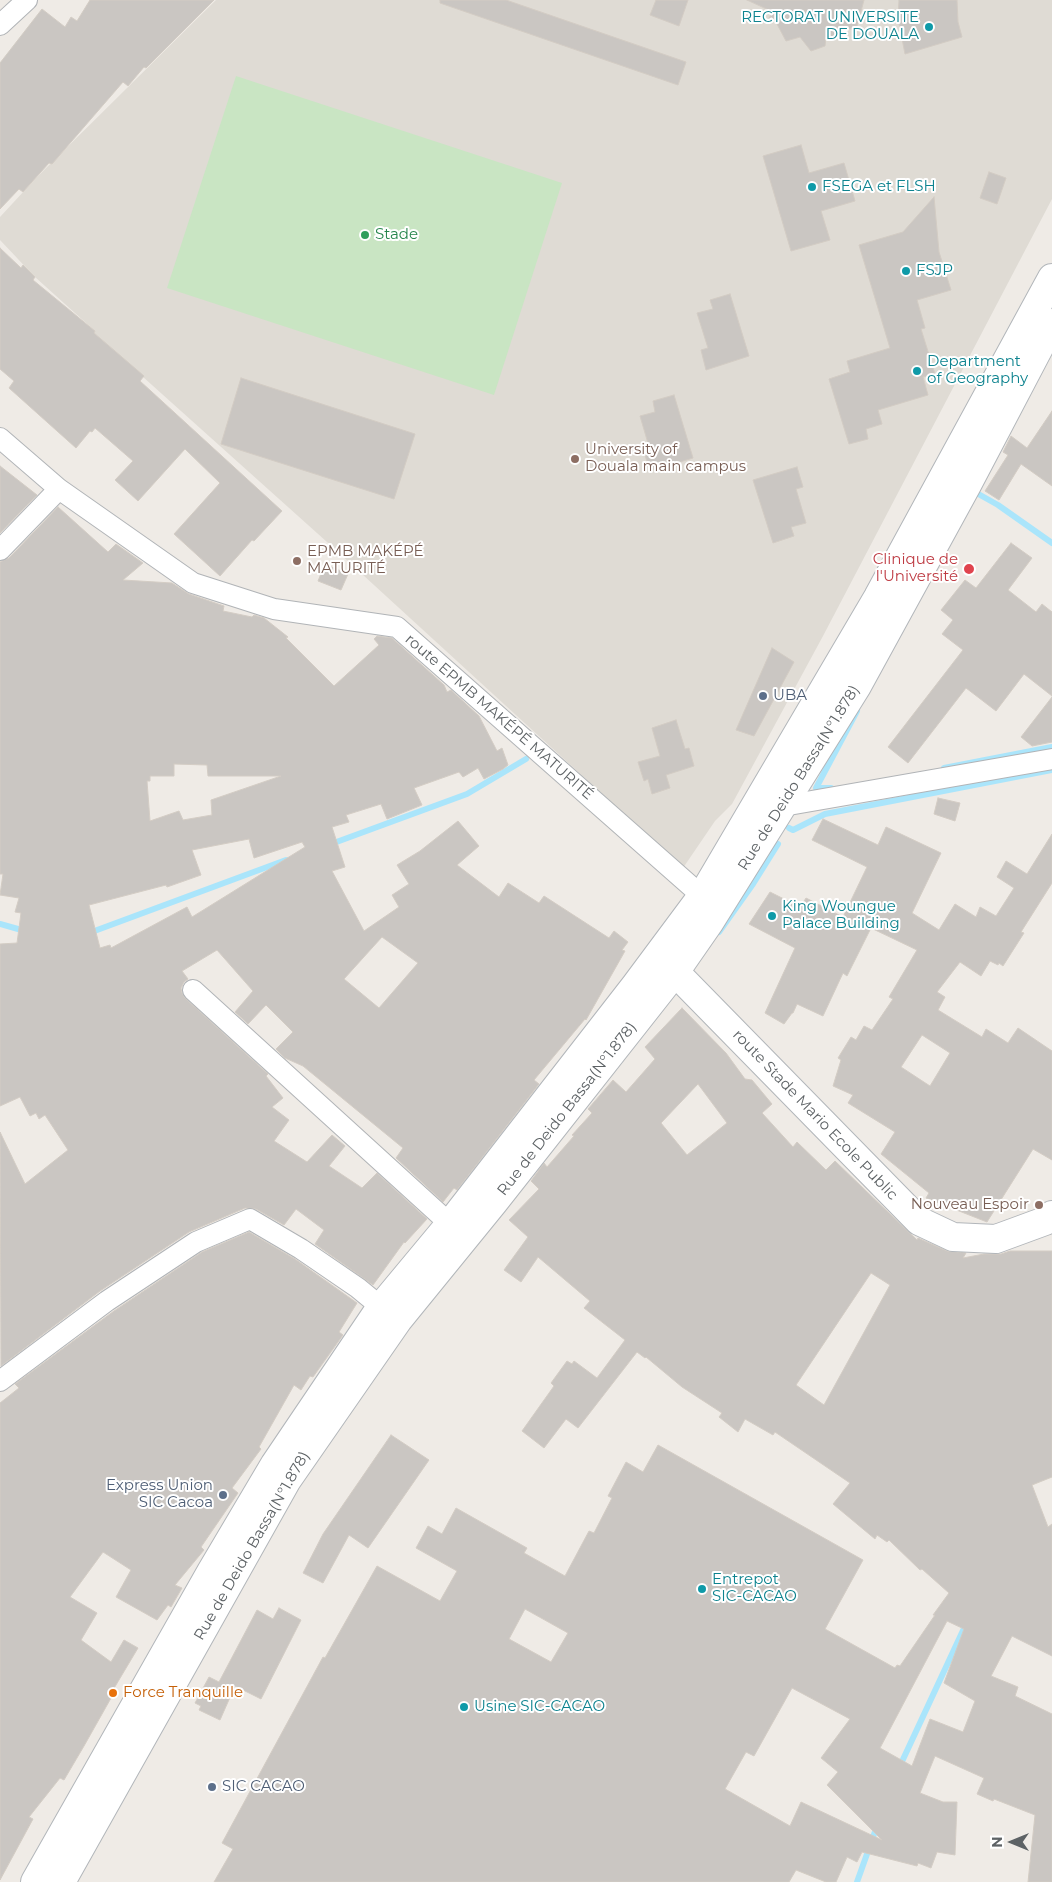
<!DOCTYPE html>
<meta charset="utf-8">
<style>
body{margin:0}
#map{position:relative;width:1052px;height:1882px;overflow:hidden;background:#efebe6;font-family:Montserrat,sans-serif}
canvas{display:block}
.north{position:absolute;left:987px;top:1817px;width:50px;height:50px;-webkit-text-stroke:4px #fff;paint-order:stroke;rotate:270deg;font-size:14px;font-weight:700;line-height:20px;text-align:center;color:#5d6265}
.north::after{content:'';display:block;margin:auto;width:18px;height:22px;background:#5d6265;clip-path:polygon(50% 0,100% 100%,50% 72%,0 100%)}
</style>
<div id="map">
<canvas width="1052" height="1882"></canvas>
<div class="north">N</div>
</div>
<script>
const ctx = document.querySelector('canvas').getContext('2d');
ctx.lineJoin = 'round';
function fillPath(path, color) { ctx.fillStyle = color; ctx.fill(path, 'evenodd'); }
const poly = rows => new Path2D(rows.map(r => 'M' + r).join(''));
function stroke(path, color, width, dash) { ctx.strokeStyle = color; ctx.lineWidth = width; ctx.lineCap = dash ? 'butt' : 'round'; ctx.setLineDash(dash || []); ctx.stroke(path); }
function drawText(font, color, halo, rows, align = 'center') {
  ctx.font = font + ' Montserrat,sans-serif'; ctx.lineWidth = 4; ctx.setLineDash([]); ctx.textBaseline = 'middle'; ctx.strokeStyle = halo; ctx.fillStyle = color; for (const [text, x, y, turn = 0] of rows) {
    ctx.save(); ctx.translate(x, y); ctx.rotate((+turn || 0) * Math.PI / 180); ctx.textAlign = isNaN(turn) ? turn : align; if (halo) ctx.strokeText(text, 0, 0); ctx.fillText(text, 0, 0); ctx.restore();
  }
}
fillPath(poly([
 [216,0,1052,0,1052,199,823,636,732,804,715,821,683,868,327,542,94,333,95,331,35,277,0,240,0,217,37,177]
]), '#dfdbd4');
fillPath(poly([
 [236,76,562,183,494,395,167,288]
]), '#c9e5c3');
stroke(poly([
 [973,491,998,505,1052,543],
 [944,768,1052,747],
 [831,788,816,788,857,711],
 [789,828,793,830,825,814,1052,770],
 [331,844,467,794,526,759],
 [0,924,25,931],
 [719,932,753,884,778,844],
 [89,933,286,860],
 [899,1768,966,1624],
 [857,1882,877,1826]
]), '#aae5fb', 6);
const building = poly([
 [90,0,214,0,146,68,144,67,128,86,123,82,52,164,49,163,23,192,19,189,0,209,0,63,42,9,65,27,71,17,77,21,90,0],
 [440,0,506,0,686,62,678,85,440,3,440,0],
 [656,0,688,0,679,26,650,15,656,0],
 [747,0,864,0,856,30,846,28,846,35,836,33,835,40,826,37,825,46,811,51,800,37,786,41,777,24,779,22,769,18,773,12,747,0],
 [899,0,957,0,958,22,962,37,905,54,898,18,899,0],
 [801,145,809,173,844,163,855,201,821,211,830,240,791,251,763,156,801,145],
 [989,172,1006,178,997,204,980,198,989,172],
 [934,197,939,252,951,290,917,300,925,328,921,329,935,374,923,377,928,395,878,410,882,424,866,429,868,439,849,444,829,379,850,372,847,361,890,348,859,245,903,232,934,197],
 [0,248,21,268,23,265,35,277,33,280,95,331,94,333,144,376,140,381,282,511,254,541,252,540,220,576,174,534,220,483,185,449,138,501,115,480,133,461,95,428,92,432,90,431,76,448,9,388,14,381,0,369,0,248],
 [730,294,749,356,706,370,701,350,708,348,697,313,713,309,710,300,730,294],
 [241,378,415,434,394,499,221,444,241,378],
 [674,395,693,458,650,471,644,452,650,450,640,416,655,412,653,401,674,395],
 [1052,411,1052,486,1021,464,999,500,985,491,1008,455,1003,452,1011,436,1027,448,1052,411],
 [0,466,37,495,0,533,0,466],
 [797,467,803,487,796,489,806,523,791,527,794,536,773,543,753,480,797,467],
 [58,507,108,552,116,544,143,563,123,580,172,583,189,594,224,606,223,611,252,617,254,615,264,618,288,637,286,638,334,686,379,645,374,639,377,636,392,638,444,685,447,692,451,690,479,716,497,751,502,748,508,765,503,769,484,779,478,768,463,777,459,772,414,788,422,805,387,819,381,804,346,815,349,822,332,827,345,867,332,871,364,931,399,907,392,895,409,884,397,865,420,851,458,821,479,846,457,865,499,897,508,883,539,903,544,896,609,938,614,931,628,942,622,950,625,951,586,1020,585,1019,534,1080,539,1084,457,1190,454,1188,443,1202,396,1158,403,1148,303,1066,285,1058,276,1049,293,1032,266,1005,248,1024,235,1012,253,991,217,950,182,971,188,979,184,982,181,988,182,993,185,998,268,1074,266,1076,283,1098,272,1107,289,1120,274,1141,307,1162,332,1135,345,1146,329,1166,362,1188,377,1173,427,1219,405,1243,404,1242,373,1285,315,1244,324,1230,296,1209,284,1225,256,1209,245,1208,189,1232,100,1291,1,1366,0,1132,25,1184,68,1150,45,1115,39,1119,36,1113,30,1116,20,1097,0,1106,0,944,17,943,21,913,15,912,19,898,0,895,3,874,0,874,0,562,9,558,58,507],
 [174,764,207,765,208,776,281,776,211,800,212,815,183,820,179,811,150,821,147,781,150,781,150,776,174,776,174,764],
 [249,839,254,858,302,842,305,847,192,917,187,907,111,948,110,945,100,948,89,905,166,885,167,887,201,875,192,850,249,839],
 [382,937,418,963,379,1008,344,979,382,937],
 [1011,543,1032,558,1008,590,1036,612,1042,604,1052,612,1052,696,1024,674,996,711,966,688,908,763,888,747,963,650,942,634,953,620,941,610,965,580,976,588,1011,543],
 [325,564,348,574,341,590,318,581,325,564],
 [772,648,794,662,754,736,736,730,772,648],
 [1052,697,1052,742,1032,746,1021,737,1052,697],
 [676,720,685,749,689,748,694,766,666,775,670,788,652,794,648,779,644,781,638,762,660,756,652,728,676,720],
 [938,798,960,803,955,821,934,814,938,798],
 [823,819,878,845,886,827,941,853,912,913,939,930,955,904,976,917,980,907,996,916,1014,888,997,877,1006,861,1027,874,1052,834,1052,883,1021,932,1024,933,1003,966,999,963,998,965,990,961,981,976,960,962,937,992,945,997,938,1010,982,1037,986,1029,1008,1043,1018,1028,1052,1051,1052,1160,1033,1149,987,1222,926,1198,929,1193,881,1154,895,1132,848,1103,853,1095,833,1086,841,1060,838,1058,851,1037,856,1040,864,1026,872,1030,893,999,889,997,917,950,871,928,847,976,843,973,823,1016,797,1004,793,1013,792,1013,784,1024,765,1013,795,948,749,924,770,892,798,906,801,906,806,898,843,917,867,867,812,840,823,819],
 [922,1035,950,1053,930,1086,901,1067,922,1035],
 [682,1008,726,1053,745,1079,752,1080,772,1104,762,1113,793,1147,797,1142,826,1170,835,1161,917,1240,918,1238,947,1251,966,1253,963,1258,984,1254,1001,1254,1010,1251,1052,1251,1052,1477,1032,1485,1048,1527,1052,1524,1052,1656,1012,1636,991,1676,1018,1687,1015,1696,1052,1714,1052,1882,1028,1882,1035,1815,994,1799,993,1801,977,1794,984,1778,935,1756,920,1793,943,1802,957,1802,955,1855,937,1852,931,1868,918,1863,917,1866,862,1852,857,1862,847,1857,836,1882,826,1882,796,1870,789,1882,214,1882,233,1849,222,1843,323,1657,325,1658,377,1566,440,1601,457,1571,416,1548,428,1526,442,1534,456,1508,527,1548,524,1553,565,1576,589,1531,594,1533,612,1498,608,1496,626,1462,643,1472,658,1445,863,1560,825,1629,895,1668,897,1665,900,1666,935,1615,933,1615,949,1593,922,1569,920,1570,889,1540,887,1542,877,1535,875,1539,833,1504,850,1483,775,1432,773,1435,745,1419,738,1432,719,1417,722,1413,682,1387,646,1357,645,1358,637,1352,578,1428,566,1419,544,1448,522,1431,554,1386,551,1383,567,1361,572,1364,574,1361,597,1378,625,1340,584,1308,590,1301,538,1257,521,1282,504,1270,528,1237,509,1220,539,1189,531,1181,544,1163,547,1167,574,1136,572,1135,592,1113,588,1109,613,1080,626,1092,655,1059,645,1047,682,1008],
 [698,1084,727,1123,687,1155,661,1123,698,1084],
 [871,1273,890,1285,824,1405,796,1385,871,1273],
 [525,1609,568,1633,551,1662,509,1639,525,1609],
 [947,1621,964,1629,944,1683,975,1701,963,1732,930,1719,912,1766,880,1748,947,1621],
 [792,1688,850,1719,821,1758,838,1772,827,1785,882,1840,801,1802,790,1826,725,1789,746,1752,754,1756,792,1688],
 [249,1232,295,1259,357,1303,339,1332,343,1335,313,1377,310,1376,301,1390,294,1385,259,1447,261,1449,232,1488,238,1493,201,1547,204,1550,175,1585,182,1588,171,1607,168,1605,157,1620,116,1597,131,1570,103,1552,70,1597,97,1613,81,1640,111,1662,124,1640,138,1648,113,1690,115,1691,84,1746,64,1780,60,1778,29,1817,33,1819,0,1880,0,1403,19,1388,15,1384,114,1311,202,1252,249,1232],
 [391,1435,429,1460,368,1548,349,1535,323,1583,303,1573,323,1534,391,1435],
 [279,1608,301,1620,261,1699,235,1686,220,1720,199,1710,201,1706,195,1703,209,1677,219,1682,257,1610,273,1619,279,1608]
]);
fillPath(building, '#cac6c2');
stroke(building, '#d3ccc4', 1);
const street = poly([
 [0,25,27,0],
 [0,438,59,489,193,583,274,609,397,627,702,896],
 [0,550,59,489],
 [783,806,1052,759],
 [193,990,460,1233],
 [0,1381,107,1301,196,1242,250,1219,301,1249,358,1288,381,1307]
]);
const secondary = poly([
 [675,972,919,1221,953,1237,996,1239,1045,1221,1052,1215],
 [35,1882,211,1572,275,1464,381,1307,450,1224,635,986,702,896,878,597,1052,278],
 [61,1882,287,1480,398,1320,494,1202,675,972,709,923,857,686,967,485,1052,323]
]);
stroke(street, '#b1b4b7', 22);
stroke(secondary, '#b2b6ba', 30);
stroke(street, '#fff', 20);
stroke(secondary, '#fff', 28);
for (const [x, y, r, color] of [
 [929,27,5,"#0f9aa8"],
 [812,187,5,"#0f9aa8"],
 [365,235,5,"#2e9e5b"],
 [906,271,5,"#0f9aa8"],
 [917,371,5,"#0f9aa8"],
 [575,459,5,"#8d6e63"],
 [297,561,5,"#8d6e63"],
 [969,569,6,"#e0444e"],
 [763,696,5,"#5c6f8a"],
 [772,916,5,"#0f9aa8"],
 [1039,1205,5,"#8d6e63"],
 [223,1495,5,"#5c6f8a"],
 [702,1589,5,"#0f9aa8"],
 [113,1693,5,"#e8710a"],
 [464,1707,5,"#0f9aa8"],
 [212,1787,5,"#5c6f8a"]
]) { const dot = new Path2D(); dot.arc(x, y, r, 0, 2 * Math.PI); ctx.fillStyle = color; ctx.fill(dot); stroke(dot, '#fff', 2); }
drawText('15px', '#0d838f', '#fff', [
 ["RECTORAT UNIVERSITE",919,18,"right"],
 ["DE DOUALA",919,35,"right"],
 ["FSEGA et FLSH",822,187],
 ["FSJP",916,271],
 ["Department",927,362],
 ["of Geography",927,379],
 ["King Woungue",782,907],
 ["Palace Building",782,924],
 ["Entrepot",712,1580],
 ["SIC-CACAO",712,1597],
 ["Usine SIC-CACAO",474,1707]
], 'left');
drawText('15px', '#27864d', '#fff', [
 ["Stade",375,235]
], 'left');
drawText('15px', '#785e54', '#fff', [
 ["University of",585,450],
 ["Douala main campus",585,467],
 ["EPMB MAKÉPÉ",307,552],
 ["MATURITÉ",307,569],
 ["Nouveau Espoir",1029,1205,"right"]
], 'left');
drawText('15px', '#be3a42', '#fff', [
 ["Clinique de",958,560],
 ["l'Université",958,577]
], 'right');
drawText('15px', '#4e5e75', '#fff', [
 ["UBA",773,696],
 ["Express Union",213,1486,"right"],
 ["SIC Cacoa",213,1503,"right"],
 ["SIC CACAO",222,1787]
], 'left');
drawText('15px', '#5d6265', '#fff', [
 ["route EPMB MAKÉPÉ MATURITÉ",499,717,41],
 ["Rue de Deido Bassa(N°1.878)",799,778,-58],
 ["Rue de Deido Bassa(N°1.878)",567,1109,-52],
 ["route Stade Mario Ecole Public",815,1115,46],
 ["Rue de Deido Bassa(N°1.878)",252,1546,-60]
]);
drawText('15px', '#c56008', '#fff', [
 ["Force Tranquille",123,1693]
], 'left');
</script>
